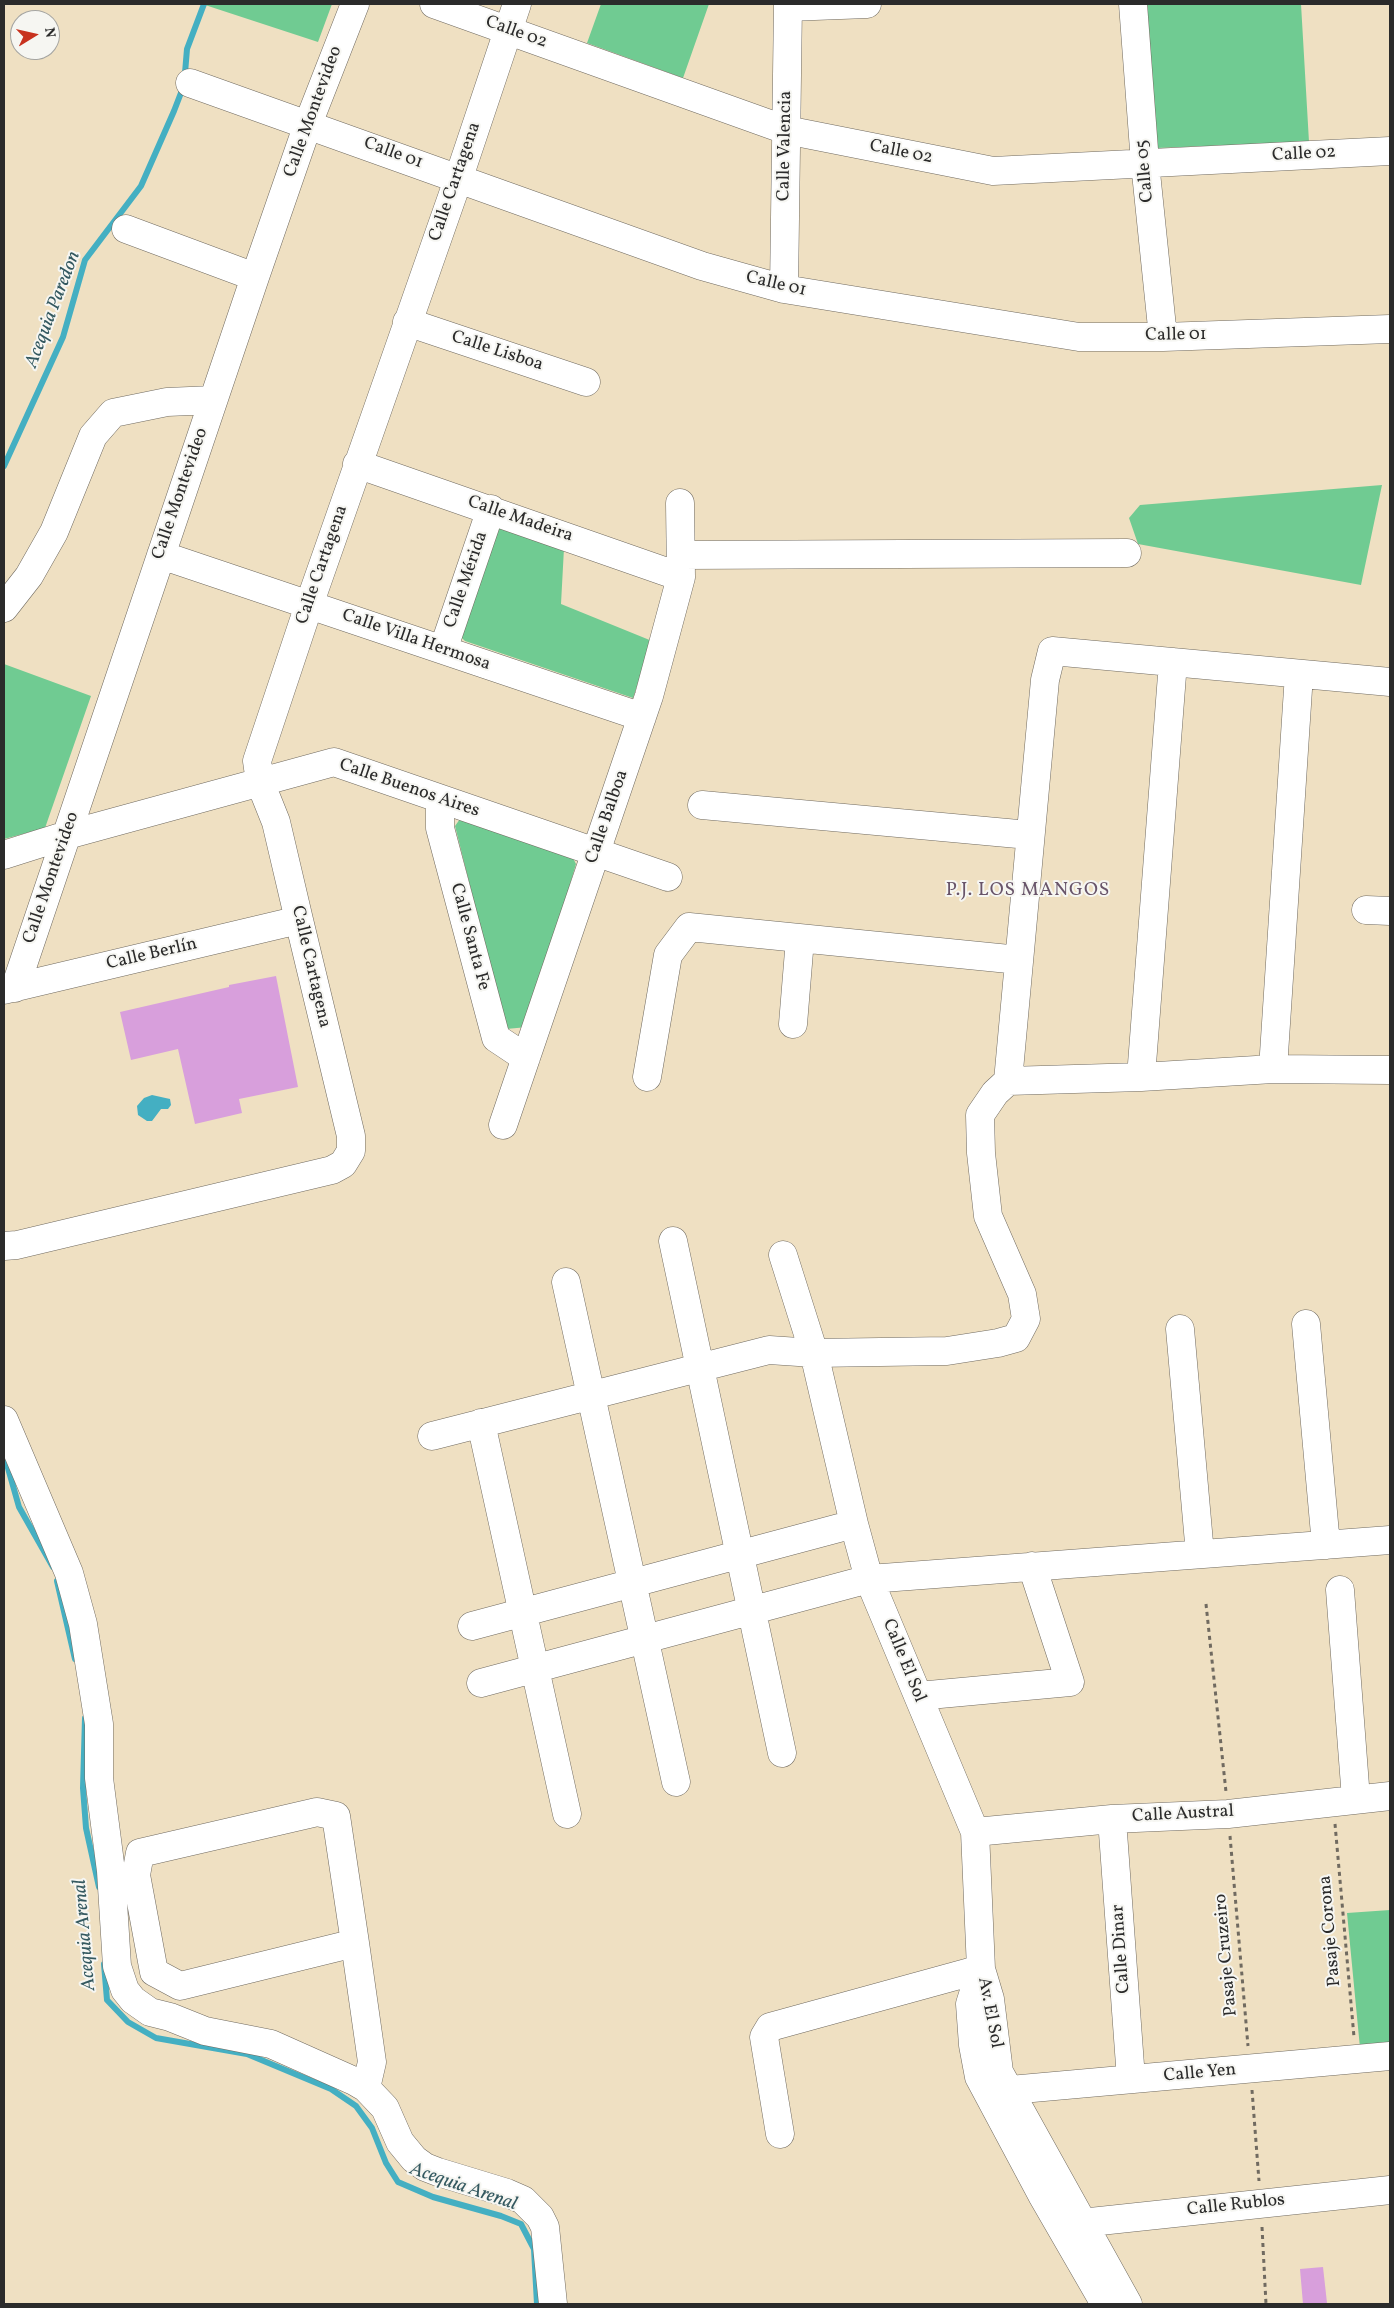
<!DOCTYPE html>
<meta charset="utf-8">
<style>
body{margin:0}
#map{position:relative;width:1394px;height:2308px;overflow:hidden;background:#efe0c2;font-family:Vollkorn,serif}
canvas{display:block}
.frame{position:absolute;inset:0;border:5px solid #2b2b2b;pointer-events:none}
.north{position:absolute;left:10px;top:10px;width:50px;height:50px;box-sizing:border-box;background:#f6f6f2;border:1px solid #a5a5a2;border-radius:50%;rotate:81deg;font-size:14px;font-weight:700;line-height:20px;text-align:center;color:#2b2b2b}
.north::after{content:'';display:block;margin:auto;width:18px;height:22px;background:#c8321e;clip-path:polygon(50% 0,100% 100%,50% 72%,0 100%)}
</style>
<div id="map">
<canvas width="1394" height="2308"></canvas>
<div class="frame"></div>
<div class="north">N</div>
</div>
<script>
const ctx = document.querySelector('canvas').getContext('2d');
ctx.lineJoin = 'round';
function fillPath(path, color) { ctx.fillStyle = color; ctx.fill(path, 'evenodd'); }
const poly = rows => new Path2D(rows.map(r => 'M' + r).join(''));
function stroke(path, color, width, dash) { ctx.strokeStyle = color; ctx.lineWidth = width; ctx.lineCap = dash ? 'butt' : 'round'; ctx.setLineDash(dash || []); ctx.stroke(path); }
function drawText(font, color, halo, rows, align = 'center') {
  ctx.font = font + ' Vollkorn,serif'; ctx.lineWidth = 4; ctx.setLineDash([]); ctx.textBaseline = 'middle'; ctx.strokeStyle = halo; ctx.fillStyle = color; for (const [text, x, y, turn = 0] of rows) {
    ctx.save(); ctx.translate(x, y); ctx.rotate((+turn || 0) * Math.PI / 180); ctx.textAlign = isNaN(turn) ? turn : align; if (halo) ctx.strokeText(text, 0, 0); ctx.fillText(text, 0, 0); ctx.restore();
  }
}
fillPath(poly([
 [202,4,332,4,318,42],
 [601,4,709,4,683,78,587,43],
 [1301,4,1309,142,1157,148,1147,5],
 [1382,485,1361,585,1138,544,1129,518,1140,505],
 [508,525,564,548,561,604,652,641,633,698,465,641,460,636,499,529],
 [4,664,91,696,45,828,4,839],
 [460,819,573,858,576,864,528,1027,506,1029,455,826],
 [1390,1910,1390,2046,1360,2048,1347,1913]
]), '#70cb92');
fillPath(poly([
 [152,1095,170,1099,171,1105,168,1109,161,1109,152,1121,147,1121,138,1115,137,1106,144,1098]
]), '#44afc2');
stroke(poly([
 [4,466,63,337,85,260,141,186,174,111,184,85,187,49,204,4],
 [4,1454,19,1507,53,1567],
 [57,1581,75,1659],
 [85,1718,83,1788,86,1828,99,1887],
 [104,1964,107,2000,128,2022,156,2038,247,2054,331,2089,356,2106,372,2128,386,2163,398,2182,433,2197,501,2216,521,2224,534,2249,537,2304]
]), '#44afc2', 6);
fillPath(poly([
 [276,976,298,1087,239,1099,242,1113,195,1124,178,1049,131,1060,120,1012,229,987,229,985],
 [1323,2267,1327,2303,1303,2304,1300,2269]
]), '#d89fdc');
const minor = poly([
 [434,4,786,130,993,171,1390,151],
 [1133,4,1145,163,1163,337],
 [788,7,867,4],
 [190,83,702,266,784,289,1079,337,1163,337,1390,329],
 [126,229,255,277],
 [784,289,788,4],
 [407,322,586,382],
 [357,464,681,577],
 [161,555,642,717],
 [681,555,1127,553],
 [4,608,29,576,54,532,93,436,113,413,167,402,213,400],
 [443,650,491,509],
 [440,800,440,828,496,1038,526,1058],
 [702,805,1029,835],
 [4,855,67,835,334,762,668,877],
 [1366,910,1390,911],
 [15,988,255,277,308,124,355,4],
 [4,990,299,920],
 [793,1024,800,939],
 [1273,1069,1299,674],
 [647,1077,668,955,689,927,1019,960],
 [1141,1077,1173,662],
 [1008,1081,1045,680,1052,651,1390,682],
 [503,1125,649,696,681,577,680,503],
 [673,1241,782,1753],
 [4,1246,17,1245,332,1170,343,1164,351,1151,351,1136,299,920,276,822,260,782,257,761,309,605,459,177,517,4],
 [783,1255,814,1353,854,1524,869,1579,975,1832,981,1969,990,1999,999,2072,1128,2304],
 [566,1282,676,1782],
 [1306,1324,1326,1545],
 [1180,1329,1200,1554],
 [4,1420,69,1573,83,1624,99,1724,99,1778,111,1871,117,1966,125,1990,133,2000,150,2012,170,2017,205,2031,271,2044,354,2081,366,2088,385,2108,400,2142,414,2159,425,2167,438,2172,507,2193,523,2200,540,2217,545,2227,553,2304],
 [481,1423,567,1814],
 [432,1436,769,1350,814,1353,947,1351,998,1343,1016,1338,1026,1319,1022,1294,988,1216,981,1153,980,1115,995,1093,1008,1081,1141,1077,1273,1069,1390,1070],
 [1340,1590,1356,1799],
 [472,1626,854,1524],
 [481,1683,869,1579,1390,1540],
 [918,1696,1070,1682,1032,1566],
 [1112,1819,1131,2079],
 [975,1832,1112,1819,1228,1814,1390,1796],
 [355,1943,180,1986,154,1972,136,1875,140,1853,317,1812,336,1816,355,1943,372,2062,366,2088],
 [981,1969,970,2004,973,2045,979,2077,1042,2195,1105,2304],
 [1010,2090,1390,2056],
 [780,2134,764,2037,770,2027,981,1969],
 [1081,2223,1390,2190]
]);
stroke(minor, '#706a60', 29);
stroke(poly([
 [1206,1604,1226,1792],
 [1335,1824,1354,2037],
 [1230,1836,1248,2046],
 [1252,2090,1259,2181],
 [1262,2227,1266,2304]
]), '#706a60', 3, [4, 4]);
stroke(minor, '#fff', 28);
drawText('18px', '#2b2b2b', '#f6f6f2', [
 ["Calle 02",516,33,20],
 ["Calle Montevideo",314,112,-70],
 ["Calle Valencia",786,146,-89],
 ["Calle 02",901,153,11],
 ["Calle 01",393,154,20],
 ["Calle 02",1304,155,-3],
 ["Calle 05",1146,171,-95],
 ["Calle Cartagena",456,182,-71],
 ["Calle 01",776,285,13],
 ["Calle 01",1176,336,-1],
 ["Calle Lisboa",497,352,18],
 ["Calle Montevideo",181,494,-71],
 ["Calle Madeira",520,520,19],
 ["Calle Cartagena",323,565,-71],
 ["Calle Mérida",467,580,-71],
 ["Calle Villa Hermosa",416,641,19],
 ["Calle Buenos Aires",409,789,19],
 ["Calle Balboa",608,817,-71],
 ["Calle Montevideo",52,878,-71],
 ["Calle Santa Fe",469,937,75],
 ["Calle Berlín",152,955,-13],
 ["Calle Cartagena",310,967,77],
 ["Calle El Sol",903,1661,68],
 ["Calle Austral",1183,1815,-3],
 ["Pasaje Corona",1331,1931,-95],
 ["Calle Dinar",1122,1949,-94],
 ["Pasaje Cruzeiro",1227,1955,-95],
 ["Av. El Sol",989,2013,79],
 ["Calle Yen",1200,2074,-5],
 ["Calle Rublos",1236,2206,-6]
]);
drawText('italic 19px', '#345960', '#f6f6f2', [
 ["Acequia Paredon",54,310,-69],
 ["Acequia Arenal",86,1935,-95],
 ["Acequia Arenal",463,2188,19]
]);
ctx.letterSpacing = '1px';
drawText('19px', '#685469', '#f6f6f2', [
 ["P.J. LOS MANGOS",1028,892]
]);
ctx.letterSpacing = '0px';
</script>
